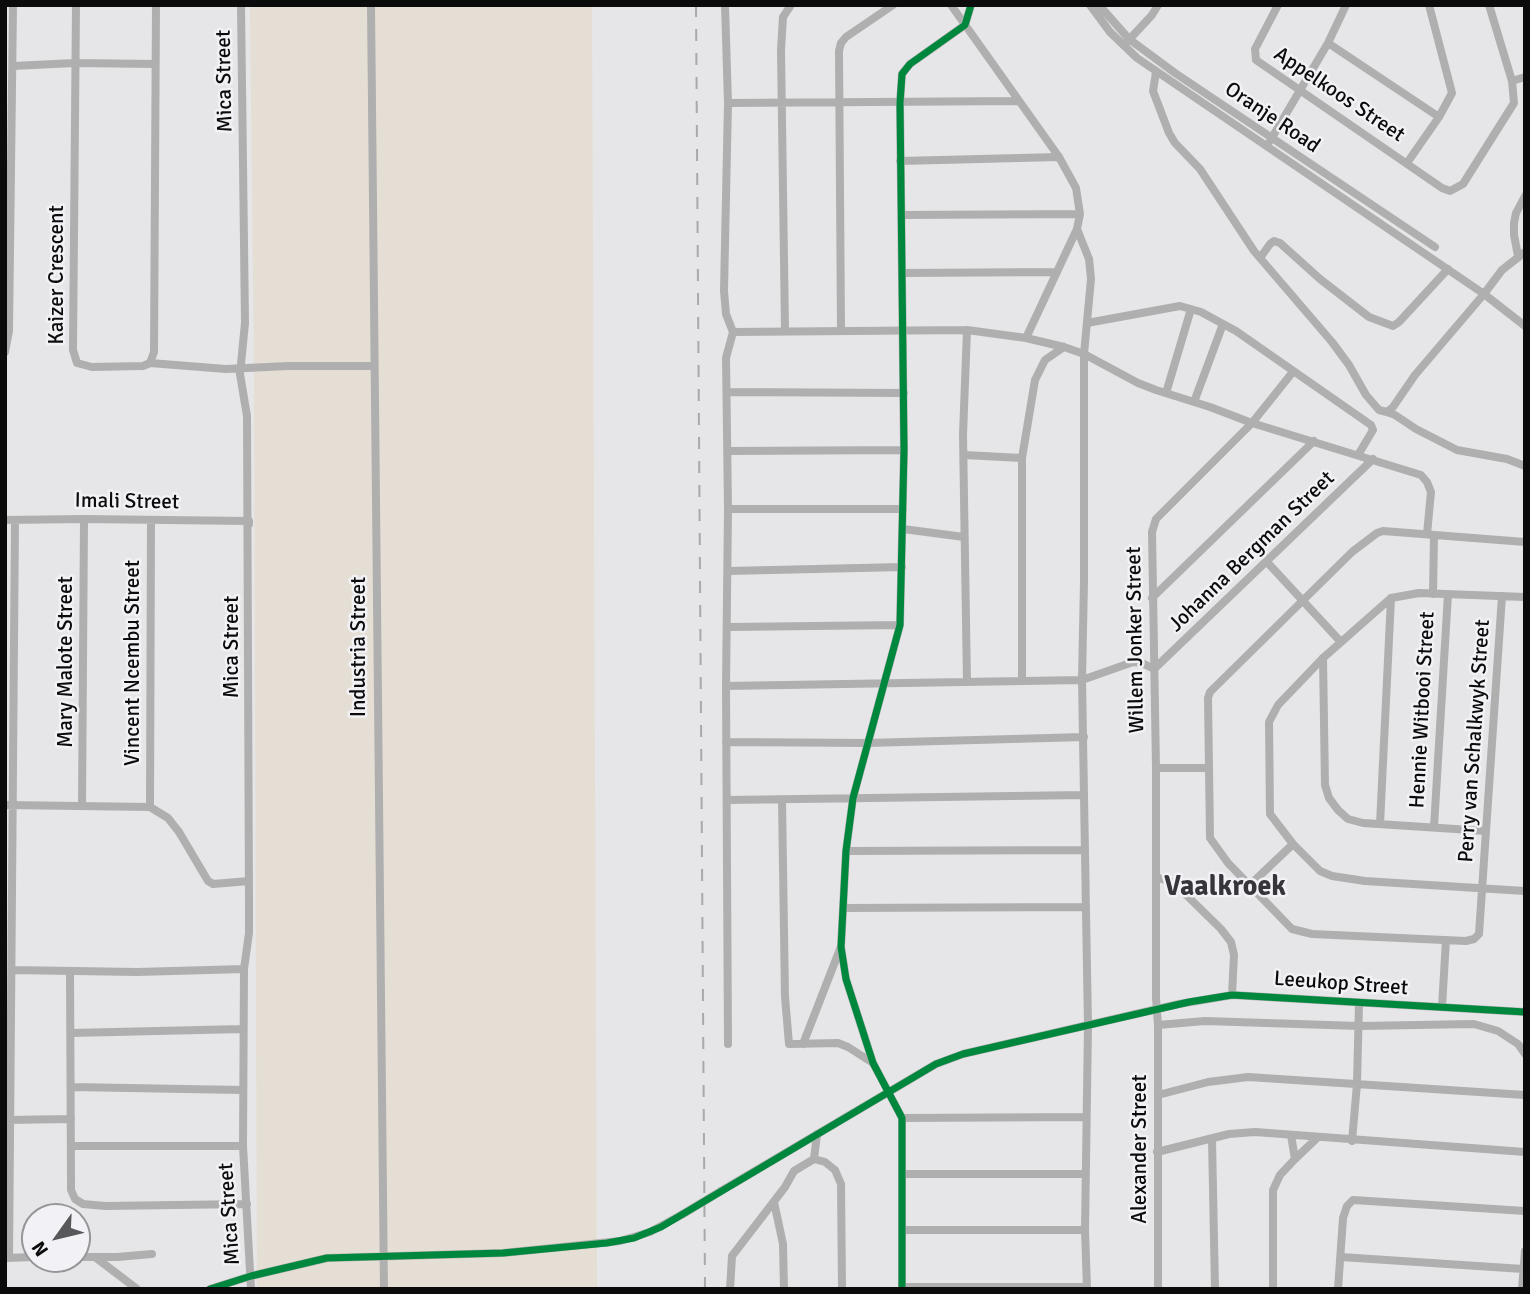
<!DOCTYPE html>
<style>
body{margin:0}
#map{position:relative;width:1530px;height:1294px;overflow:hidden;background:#e6e5e7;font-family:Signika,sans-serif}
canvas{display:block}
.frame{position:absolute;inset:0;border:7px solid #0b0b0c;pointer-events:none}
.north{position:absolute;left:21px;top:1203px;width:70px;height:70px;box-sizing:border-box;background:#f2f1f6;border:2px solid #969598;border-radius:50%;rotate:236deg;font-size:19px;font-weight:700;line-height:28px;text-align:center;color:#0b0b0c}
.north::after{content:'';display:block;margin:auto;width:24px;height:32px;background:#585759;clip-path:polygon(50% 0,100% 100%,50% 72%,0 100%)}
</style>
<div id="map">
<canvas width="1530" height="1294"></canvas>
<div class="frame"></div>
<div class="north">N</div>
</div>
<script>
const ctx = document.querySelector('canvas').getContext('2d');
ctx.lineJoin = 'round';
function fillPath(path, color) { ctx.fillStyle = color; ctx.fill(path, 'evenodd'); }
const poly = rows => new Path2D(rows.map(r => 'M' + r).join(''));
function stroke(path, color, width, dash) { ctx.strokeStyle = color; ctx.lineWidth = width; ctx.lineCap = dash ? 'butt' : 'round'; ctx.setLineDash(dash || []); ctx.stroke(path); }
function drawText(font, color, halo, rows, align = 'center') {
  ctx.font = font + ' Signika,sans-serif'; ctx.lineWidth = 5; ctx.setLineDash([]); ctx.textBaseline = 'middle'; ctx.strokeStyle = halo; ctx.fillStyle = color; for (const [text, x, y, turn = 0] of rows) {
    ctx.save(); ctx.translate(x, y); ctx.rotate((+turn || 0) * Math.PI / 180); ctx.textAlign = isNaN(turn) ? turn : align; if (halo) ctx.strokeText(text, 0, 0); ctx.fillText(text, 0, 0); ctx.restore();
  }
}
fillPath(poly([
 [250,5,592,5,597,1289,257,1289,254,373]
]), '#e5ded4');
stroke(poly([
 [76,5,73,350,77,363,92,367,143,366,150,363,154,352,156,5],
 [241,5,245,323,240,374,247,416,249,905,249,933,244,969,243,1146,251,1289],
 [371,5,384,1289],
 [725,5,728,103,724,291,726,314,733,332,726,358,728,509,726,686],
 [951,5,1059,157,1076,188,1080,214,1077,229,1026,338],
 [1090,5,1110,32,1137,58,1484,294,1525,326],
 [1099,5,1129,39,1175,73,1435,247],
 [1278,5,1255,49,1256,60,1442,188,1450,191,1463,184,1514,103,1512,81,1489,5],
 [1126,43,1152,15,1158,5],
 [1328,43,1439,117],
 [13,66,75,63,155,64],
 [1156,72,1153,91,1169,133,1175,143,1200,169,1254,251,1332,342,1349,365,1366,395,1379,410,1387,412,1393,407,1415,375,1484,294,1502,270,1525,252],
 [1512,81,1525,77],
 [728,103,1018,101],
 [1270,141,1328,43,1346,5],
 [900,161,1059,157],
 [1407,163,1439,117,1452,93,1429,5],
 [902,215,1080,214],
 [1077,229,1089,259,1091,279,1084,354,1084,581,1082,680,1088,1026,1085,1230,1087,1289],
 [1518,256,1514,235,1514,223,1516,213,1525,196],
 [1260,258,1270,244,1274,241,1280,243,1320,279,1369,317,1393,326,1399,322,1448,269],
 [902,273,1057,272],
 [1087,323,1180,306,1201,312,1236,331,1371,425,1373,430,1358,455],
 [785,330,781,50,783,17,791,5],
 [841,330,839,51,841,43,846,37,893,5],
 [733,332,967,330,1026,338,1064,347,1084,354,1138,383,1156,390,1210,407,1252,423,1421,475,1427,482,1431,492,1427,534],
 [5,352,9,331,13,5],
 [150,363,226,369,288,366,374,366],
 [728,392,904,393],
 [1166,393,1191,309],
 [1194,402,1223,324],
 [1387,412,1395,415,1416,429,1457,450,1507,459,1525,466],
 [728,451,904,450],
 [964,455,1022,458,1022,681],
 [1022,458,1035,380,1045,360,1064,347],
 [728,509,903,509],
 [5,520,84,519,249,521,249,524],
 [903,529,964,537],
 [1267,562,1340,641],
 [728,571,902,567],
 [1433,594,1434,535],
 [1502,596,1479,934,1474,939,1466,941,1312,934,1292,929,1228,863,1210,838,1208,698,1210,692,1352,552,1377,533,1383,531,1525,542],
 [1525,597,1419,593,1391,598,1323,658,1278,705,1269,722,1270,814,1293,844,1320,871,1332,876,1365,881,1525,891],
 [1152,598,1314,441],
 [728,627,900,625],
 [1323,658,1325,785,1329,798,1338,810,1348,819,1363,823,1486,831],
 [967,682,963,435,967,330],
 [726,742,867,743,1084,737],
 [1156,768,1209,768],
 [728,800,1084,795],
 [782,800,785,997,789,1044,838,1043,848,1047,873,1063],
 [5,805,150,807,168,818,179,832,208,881,213,884,249,881],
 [82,805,84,519],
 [150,807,151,520],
 [1380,824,1391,598],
 [1434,827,1448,594],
 [846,851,1085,850],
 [1156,877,1174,883,1221,929,1231,942,1234,955,1232,995],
 [1250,885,1293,844],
 [843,908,1086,907],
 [12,970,137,972,244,969],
 [70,972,71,1179,71,1190,75,1199,83,1204,105,1206,247,1204],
 [1442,1007,1446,940],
 [1158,1025,1205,1021,1359,1026,1474,1024,1498,1031,1518,1044,1525,1054],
 [71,1033,243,1029],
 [728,1044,726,686,1082,680,1133,662,1142,663,1154,669,1373,459],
 [803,1044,840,949],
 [71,1087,243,1090],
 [1158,1095,1208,1082,1248,1077,1525,1095],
 [902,1118,1086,1117],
 [5,1120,71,1119],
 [1291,1135,1295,1159,1318,1137],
 [1212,1139,1215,1289],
 [1352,1141,1357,1084,1359,1003],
 [72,1146,243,1146],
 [1157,1152,1229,1134,1255,1132,1525,1152],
 [814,1159,825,1162,835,1170,841,1184,842,1289],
 [902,1174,1085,1174],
 [721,1191,936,1064,963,1054,1179,1004,1232,995,1525,1012],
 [774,1202,783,1244,784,1289],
 [902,1230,1085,1230],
 [77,1257,117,1257,152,1254],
 [95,1257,137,1289],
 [1341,1257,1523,1269],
 [6,1258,35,1257],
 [9,1258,15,520],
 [902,1287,1087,1287],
 [210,1289,251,1276,327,1258,503,1253,620,1241,650,1232,683,1214],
 [730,1289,732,1256,785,1187,794,1171,814,1159,817,1134],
 [902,1289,902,1118,873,1063,846,979,841,947,846,851,853,798,900,625,904,450,900,103,902,74,910,64,965,25,971,5],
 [1158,1289,1158,1025,1156,998,1156,768,1152,532,1156,519,1252,423,1292,373],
 [1273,1289,1273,1190,1280,1175,1295,1159],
 [1338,1289,1343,1218,1347,1206,1353,1200,1525,1211],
 [1522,1289,1525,1251]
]), '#b0afaf', 8);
stroke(poly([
 [696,5,705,1289]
]), '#aaa9a9', 2, [12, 12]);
stroke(poly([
 [683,1214,721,1191]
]), '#b0afaf', 8);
stroke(poly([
 [210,1289,251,1276,327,1258,503,1253,607,1243,634,1238,661,1227,936,1064,963,1054,1189,1002,1232,995,1525,1012],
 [902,1289,902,1118,873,1063,846,979,841,947,846,851,853,798,900,625,904,450,900,103,902,74,910,64,965,25,971,5]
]), '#00873e', 7);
drawText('21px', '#0b0b0c', '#f2f1f6', [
 ["Mica Street",225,81,-91],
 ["Appelkoos Street",1339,95,34],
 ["Oranje Road",1272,118,34],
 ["Kaizer Crescent",57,275,-90],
 ["Imali Street",127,502,1],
 ["Johanna Bergman Street",1252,552,-44],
 ["Willem Jonker Street",1136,640,-91],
 ["Mica Street",232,647,-90],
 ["Industria Street",359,647,-90],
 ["Mary Malote Street",66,662,-90],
 ["Vincent Ncembu Street",133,663,-90],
 ["Hennie Witbooi Street",1423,710,-87],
 ["Perry van Schalkwyk Street",1475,741,-86],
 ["Leeukop Street",1341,984,4],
 ["Alexander Street",1140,1149,-90],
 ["Mica Street",230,1214,-94]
]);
drawText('bold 28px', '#363539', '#f2f1f6', [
 ["Vaalkroek",1225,888]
]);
</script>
